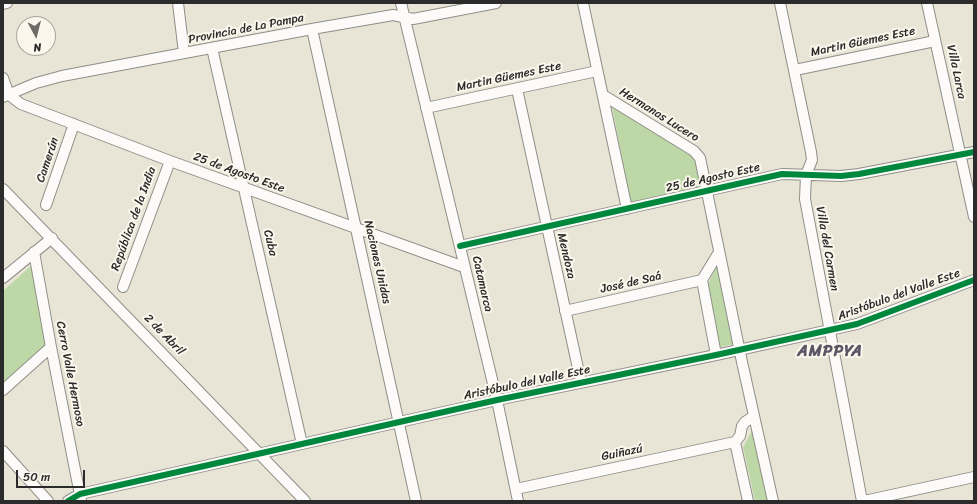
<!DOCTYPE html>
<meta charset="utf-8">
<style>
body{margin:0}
#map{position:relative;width:977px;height:504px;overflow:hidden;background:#e8e5d7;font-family:Sriracha,sans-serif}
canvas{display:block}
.frame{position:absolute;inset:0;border:4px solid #2b2b2b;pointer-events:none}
.north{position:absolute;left:16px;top:16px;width:40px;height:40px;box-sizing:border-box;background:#fbf7ec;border:1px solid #a8a59f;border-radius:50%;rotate:173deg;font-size:11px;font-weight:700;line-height:16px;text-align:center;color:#2b2b2b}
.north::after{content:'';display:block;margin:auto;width:14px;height:18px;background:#6d6c67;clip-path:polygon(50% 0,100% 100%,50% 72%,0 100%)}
.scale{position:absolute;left:16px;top:470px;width:69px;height:18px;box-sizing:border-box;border:2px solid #2b2b2b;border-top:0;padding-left:5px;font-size:12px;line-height:14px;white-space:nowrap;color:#2b2b2b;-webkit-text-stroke:3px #fbf7ec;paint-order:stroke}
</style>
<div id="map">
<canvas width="977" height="504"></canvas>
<div class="frame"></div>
<div class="north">N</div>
<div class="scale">50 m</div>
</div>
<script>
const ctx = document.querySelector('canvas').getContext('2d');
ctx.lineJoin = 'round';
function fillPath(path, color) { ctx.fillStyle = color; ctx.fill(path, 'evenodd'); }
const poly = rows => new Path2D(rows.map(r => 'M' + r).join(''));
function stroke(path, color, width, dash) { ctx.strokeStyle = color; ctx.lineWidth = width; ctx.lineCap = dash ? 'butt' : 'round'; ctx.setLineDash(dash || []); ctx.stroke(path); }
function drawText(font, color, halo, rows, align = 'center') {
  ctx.font = font + ' Sriracha,sans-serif'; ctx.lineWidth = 4; ctx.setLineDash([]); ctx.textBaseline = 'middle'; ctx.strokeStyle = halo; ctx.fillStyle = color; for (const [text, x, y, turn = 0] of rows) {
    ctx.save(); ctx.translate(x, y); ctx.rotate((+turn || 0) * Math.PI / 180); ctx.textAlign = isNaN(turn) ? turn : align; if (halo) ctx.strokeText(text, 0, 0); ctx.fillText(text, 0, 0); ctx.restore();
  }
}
fillPath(poly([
 [612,106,698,160,703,188,631,203],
 [719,262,734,344,720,347,707,286],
 [33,264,48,345,3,385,3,291],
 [752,431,768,501,755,501,743,447]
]), '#bdd8a6');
const minor = poly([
 [178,3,184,53],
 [401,3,497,400,518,501],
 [583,3,627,209],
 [780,3,811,152,812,160,806,175,805,199,862,501],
 [927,3,974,217],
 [3,4,7,3],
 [312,29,416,501],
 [212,48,302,444],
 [795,70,935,41],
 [3,78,9,95],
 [517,89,581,382],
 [9,95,21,104,170,161,464,267],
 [603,95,694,151,700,158,742,362,773,501],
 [3,97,36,83,62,76,312,29,393,15,413,19,496,3],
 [426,108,597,71],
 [3,189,305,501],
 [46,205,74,124],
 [460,246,782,174,841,176,859,174,974,152],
 [34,252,51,347,81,500],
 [3,278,52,238],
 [123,287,170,161],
 [565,311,702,280],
 [716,355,702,280,719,252],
 [3,390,51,347],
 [3,451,48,501],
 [516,489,735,442],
 [68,501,80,494,497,400,716,355,857,324,974,280],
 [748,501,735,442,740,436,742,426,745,422,754,416],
 [864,501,974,477]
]);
stroke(minor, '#8f8e87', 12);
stroke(minor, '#fcfbf9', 10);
stroke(poly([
 [460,246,782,174,841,176,859,174,974,152],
 [68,501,80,494,497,400,716,355,857,324,974,280]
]), '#00873e', 6);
drawText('12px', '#2b2b2b', '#fbf7ec', [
 ["Provincia de La Pampa",246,29,-11],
 ["Martin Güemes Este",863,42,-12],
 ["Villa Larca",956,72,78],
 ["Martin Güemes Este",509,77,-12],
 ["Hermanas Lucero",659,115,32],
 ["Camerún",48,160,-71],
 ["25 de Agosto Este",239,173,20],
 ["25 de Agosto Este",713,178,-13],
 ["República de la India",134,219,-70],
 ["Cuba",270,243,77],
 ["Villa del Carmen",827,249,80],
 ["Mendoza",566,256,77],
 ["Naciones Unidas",377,262,77],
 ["José de Saá",631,283,-13],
 ["Catamarca",482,284,77],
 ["Aristóbulo del Valle Este",899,295,-20],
 ["2 de Abril",164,335,46],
 ["Cerro Valle Hermoso",70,374,79],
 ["Aristóbulo del Valle Este",527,383,-12],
 ["Guiñazú",622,453,-12]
]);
ctx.letterSpacing = '1px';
drawText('bold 16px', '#5a5665', '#fbf7ec', [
 ["AMPPYA",830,352]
]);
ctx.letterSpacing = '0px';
</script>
